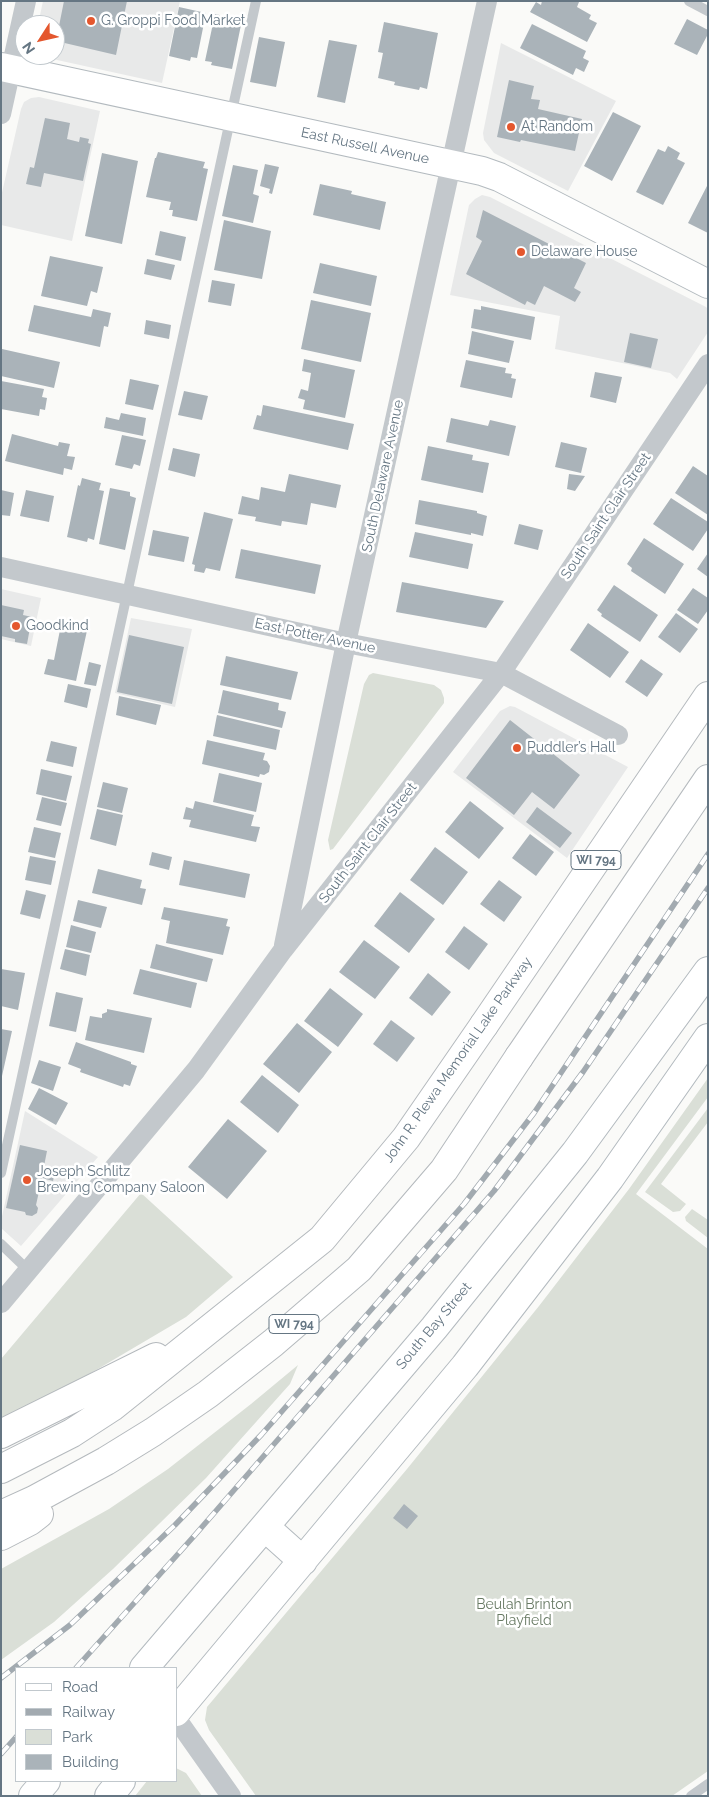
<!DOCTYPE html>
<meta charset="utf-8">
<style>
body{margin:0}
#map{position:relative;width:709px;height:1797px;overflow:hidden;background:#fafaf8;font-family:Raleway,sans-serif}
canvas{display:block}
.frame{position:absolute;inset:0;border:2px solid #657683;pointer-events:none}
.legend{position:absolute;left:15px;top:1667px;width:162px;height:115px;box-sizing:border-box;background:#fff;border:1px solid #c1c8cd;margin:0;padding:6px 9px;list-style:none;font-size:15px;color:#657683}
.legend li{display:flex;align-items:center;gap:10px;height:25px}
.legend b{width:25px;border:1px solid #c1c8cd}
.north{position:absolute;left:15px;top:15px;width:50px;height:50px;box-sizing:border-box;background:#fff;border:1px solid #c1c8cd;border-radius:50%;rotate:235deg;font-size:14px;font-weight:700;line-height:20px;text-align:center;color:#657683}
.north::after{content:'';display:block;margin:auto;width:18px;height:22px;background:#e4572e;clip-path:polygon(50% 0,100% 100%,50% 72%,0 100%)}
</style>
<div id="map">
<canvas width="709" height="1797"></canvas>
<div class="frame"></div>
<ul class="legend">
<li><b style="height:6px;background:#fff"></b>Road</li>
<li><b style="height:6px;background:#a2aab0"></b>Railway</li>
<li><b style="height:14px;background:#dadfd7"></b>Park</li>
<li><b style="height:14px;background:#aab3b9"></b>Building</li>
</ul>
<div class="north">N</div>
</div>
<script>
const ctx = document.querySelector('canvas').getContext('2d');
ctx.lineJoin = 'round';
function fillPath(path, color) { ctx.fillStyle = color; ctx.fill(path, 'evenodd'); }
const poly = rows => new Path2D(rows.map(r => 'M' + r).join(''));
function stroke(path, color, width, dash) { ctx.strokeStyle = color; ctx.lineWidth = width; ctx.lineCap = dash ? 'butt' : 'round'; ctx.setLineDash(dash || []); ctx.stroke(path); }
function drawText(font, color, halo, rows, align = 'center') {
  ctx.font = font + ' Raleway,sans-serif'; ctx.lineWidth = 5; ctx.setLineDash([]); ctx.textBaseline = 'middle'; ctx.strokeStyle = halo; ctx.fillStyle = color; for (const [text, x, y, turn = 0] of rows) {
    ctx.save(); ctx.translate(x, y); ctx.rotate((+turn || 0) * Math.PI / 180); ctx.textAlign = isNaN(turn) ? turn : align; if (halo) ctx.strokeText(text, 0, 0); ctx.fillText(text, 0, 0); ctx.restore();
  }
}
fillPath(poly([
 [43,1,180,1,162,83,48,58,43,55,55,55,55,25,38,25],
 [501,43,616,101,568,191,494,153,484,140,483,133],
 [39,97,100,111,72,241,1,225,1,197,21,109,24,102,31,98],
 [482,195,490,197,706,307,708,309,708,332,677,379,670,373,555,349,560,316,450,295,469,205,475,199],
 [1,589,41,598,31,646,1,639],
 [131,618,192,629,175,707,115,693],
 [510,706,515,707,628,767,567,858,453,772,500,711],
 [25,1111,98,1157,21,1246,1,1228,1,1221]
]), '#e8e9e9');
fillPath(poly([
 [373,673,434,685,441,690,444,698,444,703,333,849,330,850,328,840,364,684,369,675],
 [708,1078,708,1097,636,1194,708,1249,708,1771,672,1796,256,1796,209,1730,205,1720,207,1707,407,1469,539,1306,629,1189],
 [708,1108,708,1122,661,1184,686,1204,680,1211,673,1212,645,1192],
 [141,1193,233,1277,186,1317,69,1386,1,1420,1,1359],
 [692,1209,708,1220,708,1238,686,1221,685,1217],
 [298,1365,290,1384,206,1478,113,1569,54,1622,1,1660,1,1569,109,1509,168,1469,251,1404],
 [176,1768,186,1773,202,1796,135,1796,147,1781,176,1781]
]), '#dadfd7');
fillPath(poly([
 [64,1,127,1,116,55,56,41],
 [542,1,579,2,577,7,591,15,589,19,597,23,587,42,530,12,536,2,541,5],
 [179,7,206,13,197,58,191,57,190,61,169,56],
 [215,14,242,20,232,69,211,65,212,62,205,61],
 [687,19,708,30,708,34,697,55,674,44],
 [384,22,438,33,427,89,420,87,419,90,394,85,395,82,378,78,383,53,378,52],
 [532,24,586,51,583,58,589,61,584,72,576,68,573,75,520,48],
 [259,37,285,42,276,87,250,82],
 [329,40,357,45,345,103,317,97],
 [509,80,534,86,531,99,540,100,538,109,582,119,575,151,521,140,520,142,497,137],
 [613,112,641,126,612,181,584,166],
 [45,118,70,123,67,139,79,142,80,137,89,139,88,143,91,144,83,181,44,173,41,187,26,184,30,167,34,168],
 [668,146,680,153,677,159,685,163,663,205,636,192,658,149,665,152],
 [158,152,205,162,203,168,208,169,197,221,172,216,173,210,169,210,171,202,146,197,155,158,156,158],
 [102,153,138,161,122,244,85,236],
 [265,164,279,167,272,194,269,193,270,189,260,186],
 [233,165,258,170,253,194,259,196,253,223,222,216],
 [320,184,352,191,351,194,386,202,380,230,313,215],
 [708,184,708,233,688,223],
 [483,210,586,263,574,288,581,292,575,302,544,286,535,305,527,301,525,305,466,274,482,241,476,237],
 [224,220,271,231,262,279,214,270],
 [160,231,186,237,181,261,155,255],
 [50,256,103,267,97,293,91,291,87,306,41,296],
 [147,259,175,265,171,280,144,274],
 [320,263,377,276,371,306,313,293],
 [212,280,235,284,231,306,208,302],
 [311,300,371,313,361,362,301,349],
 [34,305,91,317,93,309,111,313,108,327,104,326,100,347,28,331],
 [481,306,535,317,531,340,471,328,474,309,481,310],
 [146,320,171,325,169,339,144,334],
 [472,331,514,341,509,363,468,354],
 [630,333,658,339,651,368,624,362],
 [2,349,60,362,54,388,1,376],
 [304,359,355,370,345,418,303,409,305,400,298,398,301,389,308,391,311,373,302,371],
 [466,360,506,368,505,373,512,374,511,378,516,379,512,398,460,387],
 [595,372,622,377,616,403,590,397],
 [130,379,159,385,153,410,125,404],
 [1,381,44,389,42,397,47,398,45,410,40,409,39,416,1,409],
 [184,391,208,396,202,420,178,415],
 [263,405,354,424,348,450,253,429,257,415,261,416],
 [121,413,146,418,143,436,104,428,106,417,119,420],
 [451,418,488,426,490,420,516,426,509,456,446,442],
 [12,434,58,446,59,442,70,444,67,456,75,457,72,470,64,468,63,475,5,461],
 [122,435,146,440,140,466,134,464,132,469,115,465],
 [561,442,587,448,581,473,555,467],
 [428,446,473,455,472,460,489,463,483,493,421,480],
 [173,448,200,454,195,477,168,470],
 [693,466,708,476,708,515,675,493],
 [289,474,341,485,336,508,311,503,307,525,282,521,281,526,255,521,256,517,238,514,242,496,259,500,261,487,285,492],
 [569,474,585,476,575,491,567,489],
 [82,478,101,483,99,490,104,491,94,540,88,538,87,542,67,537,78,485,80,486],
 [110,488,130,492,130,496,136,498,125,550,99,544],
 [1,490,14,493,10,516,1,515],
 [26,490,54,496,49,522,20,516],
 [671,498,708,522,708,529,693,551,653,524],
 [419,500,477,511,477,513,487,516,483,536,471,533,471,535,415,524],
 [204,512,233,519,220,571,206,568,204,573,194,571,195,565,192,564],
 [519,524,543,530,538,550,514,544],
 [153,530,189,537,184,562,148,555],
 [415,532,473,544,468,569,409,557],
 [644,538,684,564,665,594,631,571,632,568,627,564],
 [241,549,321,565,315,594,235,578],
 [708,553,708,577,697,569],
 [402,582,504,601,486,628,396,612],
 [614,585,658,615,640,642,601,616,602,614,597,610],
 [693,588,708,598,708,610,698,624,677,610],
 [1,605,24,610,23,615,32,617,27,644,15,642,15,639,1,636],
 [676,613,698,629,680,653,658,637],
 [62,620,88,626,76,681,44,674,48,659,54,660],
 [588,623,629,652,610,678,570,650],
 [129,635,184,647,172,704,117,692],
 [226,656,298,672,291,700,220,685],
 [641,659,663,674,647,697,625,682],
 [89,662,101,665,96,686,84,684],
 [68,684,91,689,87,708,64,702],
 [223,690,279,703,278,710,286,712,282,728,218,713],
 [119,696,161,705,156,725,116,715],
 [217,715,280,730,276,750,213,736],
 [510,720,580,775,554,809,532,792,514,815,466,778],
 [207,740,265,753,263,760,267,761,270,766,269,772,264,775,260,774,259,777,202,764],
 [51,741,77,747,73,767,46,761],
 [41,769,72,776,66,801,36,794],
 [219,773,262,783,256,812,213,802],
 [103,782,128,788,122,813,97,807],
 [42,797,67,803,61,826,36,820],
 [195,801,254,815,251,826,260,827,256,842,189,827,191,820,183,819,186,807,193,809],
 [470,801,504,828,479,859,445,832],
 [537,807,572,833,560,848,526,822],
 [97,809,123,815,116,846,90,839],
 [34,827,61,833,55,858,28,852],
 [530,834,554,852,536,876,512,858],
 [435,847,468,872,443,905,410,880],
 [152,852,172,857,169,870,149,865],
 [30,856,56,861,51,885,25,880],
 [184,860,250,874,245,898,179,885],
 [98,869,142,880,140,888,146,889,142,905,92,893],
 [499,880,522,897,504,922,480,904],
 [26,890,46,895,40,919,20,914],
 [400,892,435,919,409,953,374,926],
 [78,900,107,907,101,928,73,921],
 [164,907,228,919,226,926,230,927,223,955,166,943,170,921,161,919],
 [71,925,96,932,91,953,66,947],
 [464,926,488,944,469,970,445,952],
 [364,940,400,967,375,999,339,972],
 [156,944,213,959,207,982,150,968],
 [65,949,90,955,86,976,60,969],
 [1,969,25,973,18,1010,1,1006],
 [140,969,197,983,191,1008,133,994],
 [428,973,451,992,432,1016,409,998],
 [330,988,363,1014,338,1047,304,1021],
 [56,992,83,998,76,1032,49,1026],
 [107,1009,152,1018,144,1053,85,1040,90,1016,102,1018,102,1014,107,1012],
 [391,1020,415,1038,397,1062,373,1044],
 [297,1023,332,1052,299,1093,263,1064],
 [1,1029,12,1031,2,1076,1,1076],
 [76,1042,131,1062,131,1064,137,1066,130,1086,124,1084,123,1087,80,1072,81,1069,68,1064],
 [39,1060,61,1067,53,1091,31,1083],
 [262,1075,299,1105,278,1133,240,1102],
 [39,1088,68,1103,56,1125,28,1109],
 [228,1119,267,1151,227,1199,188,1167],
 [20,1145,47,1151,44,1166,56,1168,53,1181,42,1178,36,1205,38,1208,37,1213,32,1216,26,1215,25,1212,6,1208],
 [404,1504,418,1516,407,1529,393,1518]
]), '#aab3b9');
const secondary = poly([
 [1,67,482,171,499,177,708,284],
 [265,1527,303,1561],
 [144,1668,434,1328,575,1153,708,971],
 [176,1712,465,1366,610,1178,708,1038],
 [33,1796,46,1781],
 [109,1796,121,1781]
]);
const primary = poly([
 [484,1025,708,696],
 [519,1057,708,779]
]);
const motorway = poly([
 [1,1434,156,1357],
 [1,1469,72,1433,112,1407,322,1239,406,1138,484,1025],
 [1,1515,34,1500,106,1461,153,1432,208,1394,273,1343,359,1269,444,1170,519,1057],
 [1,1536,30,1521,39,1514]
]);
stroke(secondary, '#b3babf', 30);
stroke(primary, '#b5babe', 30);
stroke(motorway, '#b4b9bd', 30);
stroke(poly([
 [689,1,708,11],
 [1,1173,256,1],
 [1,1244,29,1271],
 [691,1796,708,1784]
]), '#c3c8cc', 10);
stroke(poly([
 [1,114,26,1],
 [1,567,346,643,501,673,618,735],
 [284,945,346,643,487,1],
 [1,1303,196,1070,283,950,501,673,708,364],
 [176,1718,231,1796]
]), '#c3c8cc', 20);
stroke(secondary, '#fff', 28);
stroke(primary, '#fff', 28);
stroke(motorway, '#fff', 28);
const rail = poly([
 [76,1668,195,1535,494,1191,583,1072,708,888],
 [1,1678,70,1625,175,1525,262,1434,464,1204,534,1113,708,854],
 [1,1754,16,1737]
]);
stroke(rail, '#a2aab0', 5.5);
stroke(rail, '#fff', 4, [11]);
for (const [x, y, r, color] of [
 [91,21,5,"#e4572e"],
 [511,127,5,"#e4572e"],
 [521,252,5,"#e4572e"],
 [16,626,5,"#e4572e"],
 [517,748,5,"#e4572e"],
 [27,1180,5,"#e4572e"]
]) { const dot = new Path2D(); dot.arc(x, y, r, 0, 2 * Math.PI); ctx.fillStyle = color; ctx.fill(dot); stroke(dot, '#fff', 2); }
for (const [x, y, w] of [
 [596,860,50],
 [294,1324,50]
]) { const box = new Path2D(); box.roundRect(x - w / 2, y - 9.5, w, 19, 4); ctx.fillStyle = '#fff'; ctx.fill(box); stroke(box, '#657683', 1); }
drawText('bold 12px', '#657683', null, [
 ["WI 794",596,860],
 ["WI 794",294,1324]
]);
drawText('14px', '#657683', '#fff', [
 ["G. Groppi Food Market",101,21],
 ["At Random",521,127],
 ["Delaware House",531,252],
 ["Goodkind",26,626],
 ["Puddler’s Hall",527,748],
 ["Joseph Schlitz",37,1172],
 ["Brewing Company Saloon",37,1188]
], 'left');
drawText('14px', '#657683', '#fff', [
 ["East Russell Avenue",365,146,12],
 ["South Delaware Avenue",383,476,-78],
 ["South Saint Clair Street",606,516,-56],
 ["East Potter Avenue",315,636,12],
 ["South Saint Clair Street",368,843,-52],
 ["John R. Plewa Memorial Lake Parkway",458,1060,-55],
 ["South Bay Street",434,1326,-50]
]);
drawText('14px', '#687a64', '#fff', [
 ["Beulah Brinton",524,1605],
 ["Playfield",524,1621]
]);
</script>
